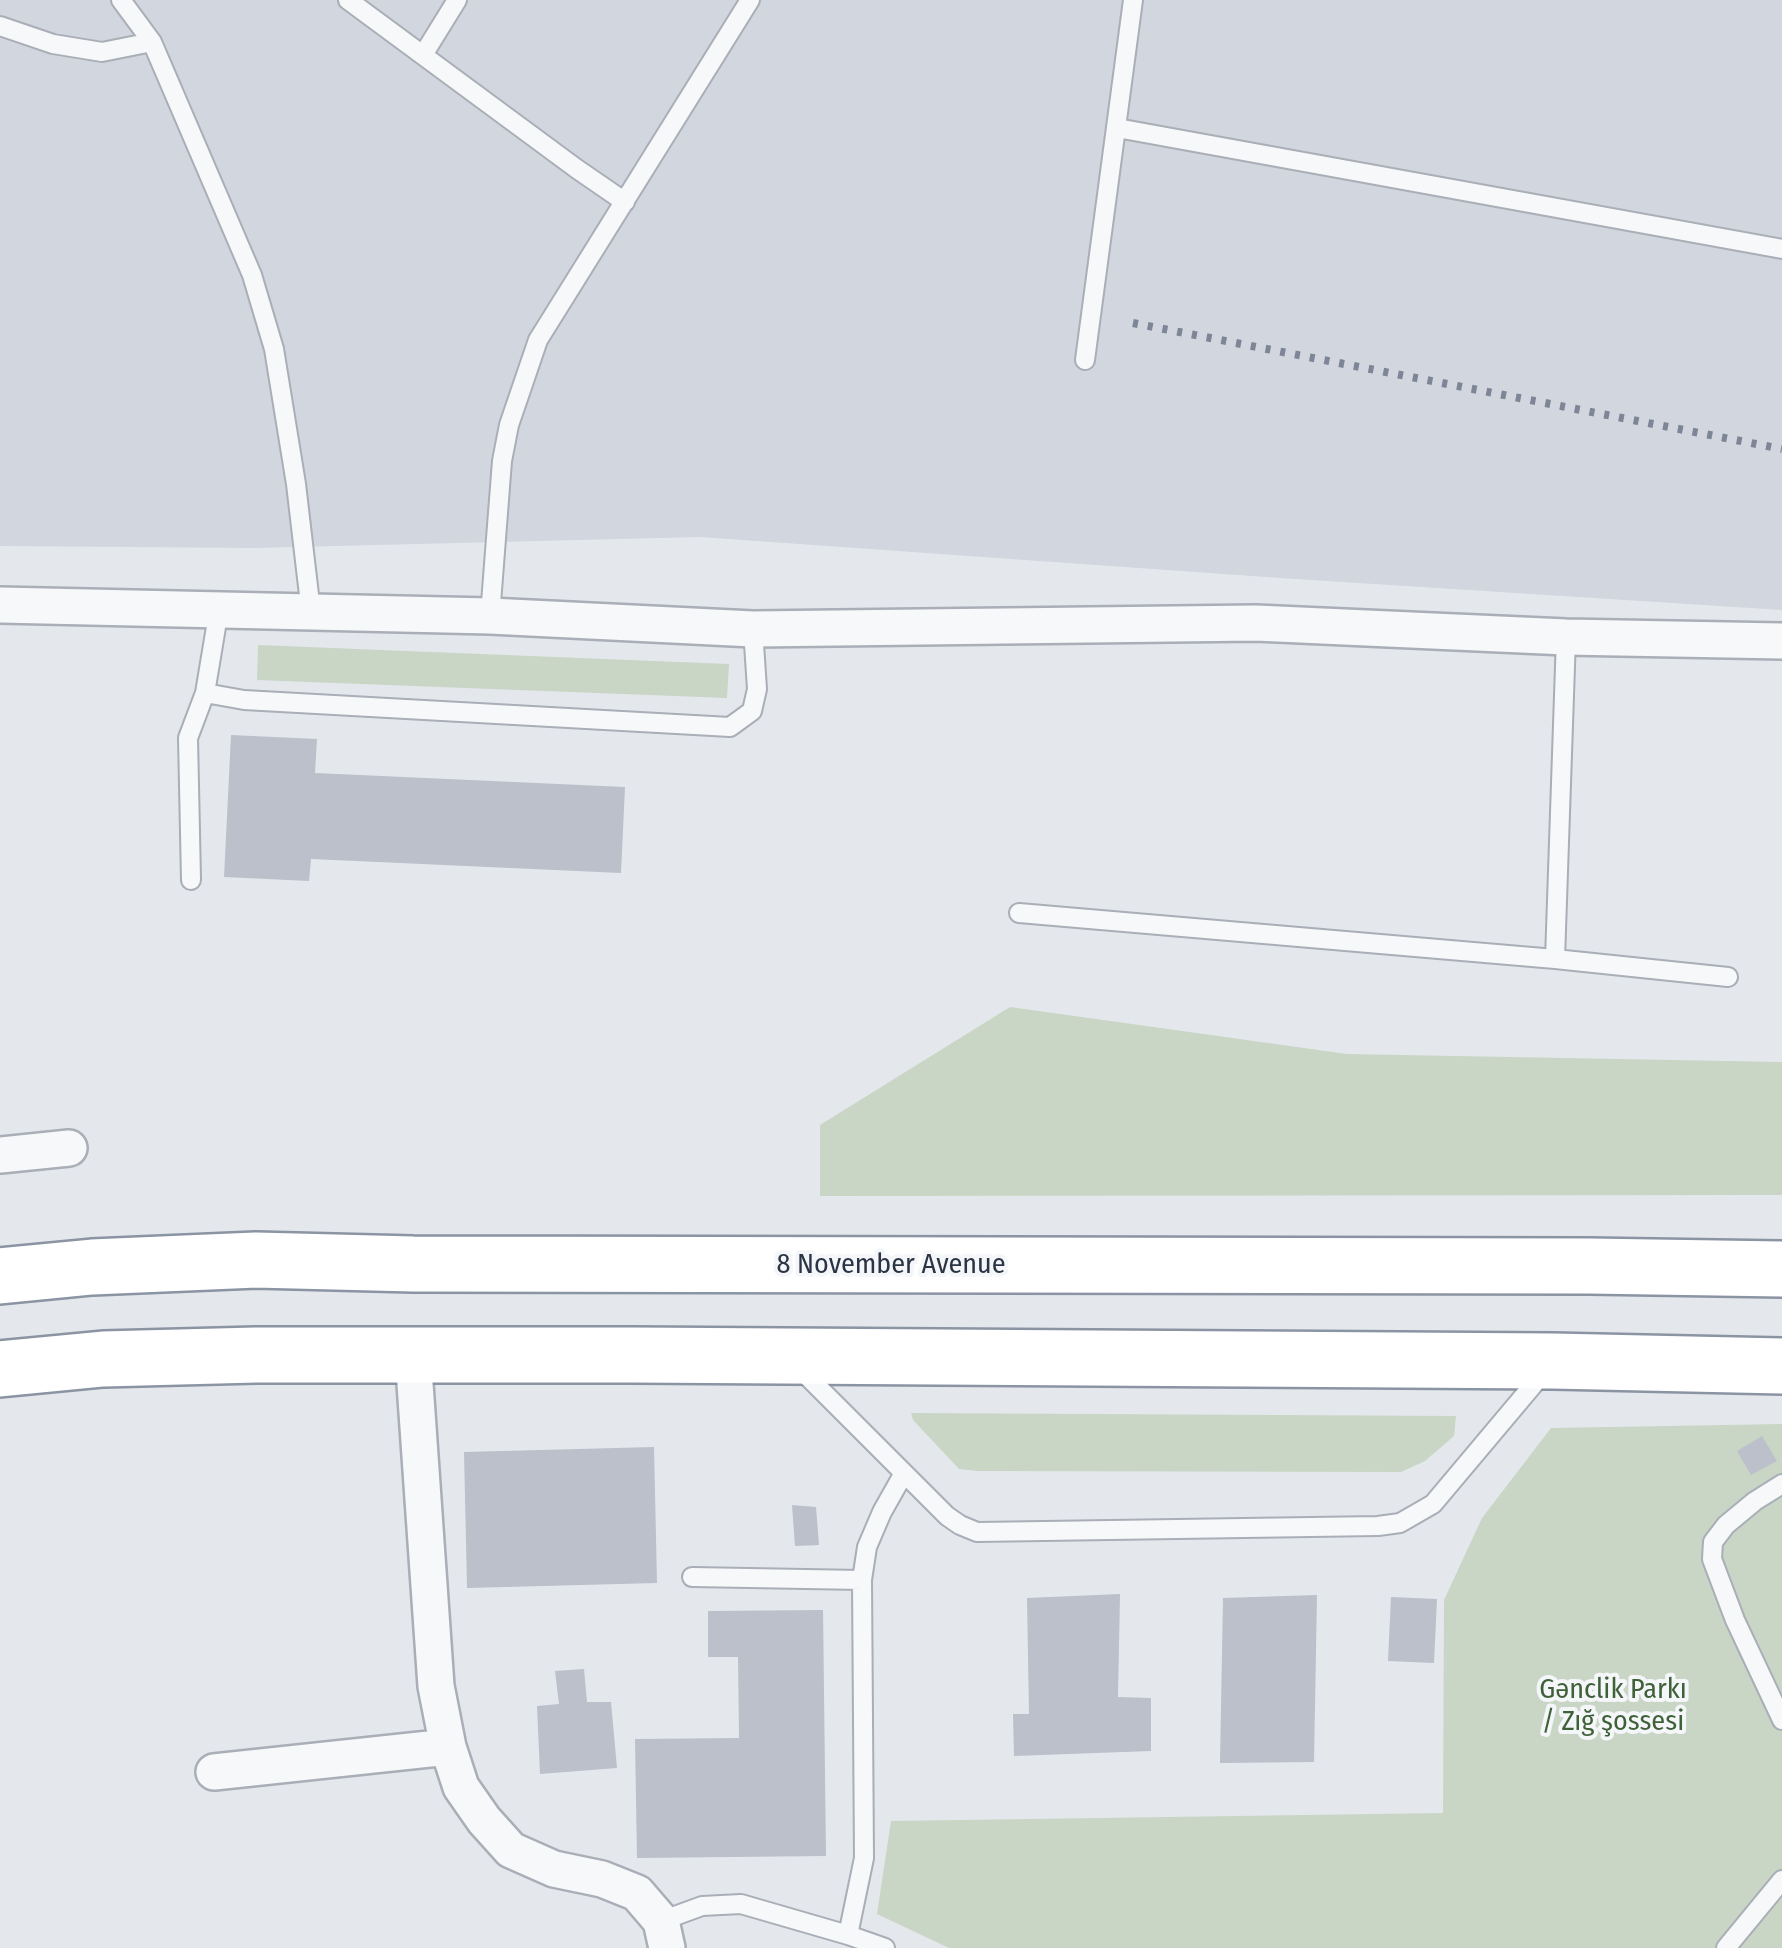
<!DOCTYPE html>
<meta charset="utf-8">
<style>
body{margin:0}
canvas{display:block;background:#e4e7ec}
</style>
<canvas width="1782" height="1948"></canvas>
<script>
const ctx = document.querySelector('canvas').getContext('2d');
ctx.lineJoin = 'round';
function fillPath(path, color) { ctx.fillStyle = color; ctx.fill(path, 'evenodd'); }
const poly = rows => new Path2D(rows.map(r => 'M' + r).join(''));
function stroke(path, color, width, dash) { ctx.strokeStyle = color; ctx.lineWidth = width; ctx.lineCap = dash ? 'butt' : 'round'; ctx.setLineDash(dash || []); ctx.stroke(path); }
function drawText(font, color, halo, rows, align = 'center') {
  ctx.font = font + ' "Fira Sans Condensed",sans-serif'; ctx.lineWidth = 8; ctx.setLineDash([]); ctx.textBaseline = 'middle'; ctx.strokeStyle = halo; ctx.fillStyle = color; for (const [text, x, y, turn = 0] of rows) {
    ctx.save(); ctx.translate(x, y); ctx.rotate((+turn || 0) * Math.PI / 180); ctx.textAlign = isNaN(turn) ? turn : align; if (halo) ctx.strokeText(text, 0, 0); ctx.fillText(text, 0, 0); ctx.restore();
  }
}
fillPath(poly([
 [0,0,1782,0,1782,610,1280,578,700,537,255,548,0,546]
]), '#d2d6de');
fillPath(poly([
 [258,645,729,664,727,698,257,680],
 [1010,1007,1347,1054,1782,1062,1782,1195,820,1196,820,1125],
 [911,1413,1456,1416,1454,1436,1425,1461,1401,1472,978,1471,959,1469,913,1420],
 [1782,1424,1782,1948,949,1948,877,1914,891,1821,1443,1813,1444,1600,1482,1518,1551,1428]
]), '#c9d6c5');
fillPath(poly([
 [231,735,317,739,315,773,625,787,621,873,311,859,309,881,224,877],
 [1762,1436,1777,1461,1751,1475,1737,1451],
 [654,1447,657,1583,467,1588,464,1452],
 [792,1505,816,1507,819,1545,795,1546],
 [1120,1594,1118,1697,1151,1698,1151,1751,1014,1756,1013,1714,1029,1714,1027,1598],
 [1317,1595,1314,1762,1220,1763,1223,1598],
 [1391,1597,1437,1599,1434,1663,1388,1661],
 [823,1610,826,1856,637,1858,635,1739,739,1738,738,1657,708,1657,708,1611],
 [584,1669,587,1702,611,1702,617,1768,540,1774,537,1706,559,1704,555,1671]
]), '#bbc0ca');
const lane = poly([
 [121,0,152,42,252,275,274,349,296,484,311,612],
 [348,0,577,169,625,202],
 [0,26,53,44,102,52,152,42],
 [423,55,457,0],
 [1117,128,1782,249],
 [1085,360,1133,0],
 [219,609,205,693,244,700,730,727,752,711,757,689,753,629],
 [490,616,502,461,509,425,538,340,750,0],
 [191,880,188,738,205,693],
 [1019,913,1555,959,1728,977],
 [1555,959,1566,637],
 [798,1367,947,1516,960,1525,977,1532,1378,1526,1400,1523,1433,1504,1544,1372],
 [1782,1484,1755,1501,1726,1525,1713,1542,1712,1559,1735,1620,1782,1720],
 [692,1577,862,1580],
 [661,1921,702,1906,741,1904,848,1935,885,1948],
 [848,1935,864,1858,862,1580,867,1547,882,1512,904,1473],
 [1726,1948,1782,1880]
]);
const street = poly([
 [0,605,490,616,753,629,1256,623,1566,637,1782,641],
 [0,1155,69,1148],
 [413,1355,436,1686,448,1747,461,1787,484,1820,511,1850,554,1869,602,1879,637,1893,661,1921,667,1948],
 [214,1772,448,1747]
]);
const highway = poly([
 [0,1276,92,1267,256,1260,413,1264,1589,1266,1782,1269],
 [0,1369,103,1359,256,1355,632,1355,1553,1361,1782,1366]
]);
stroke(lane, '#a9aeb7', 22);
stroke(street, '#a9aeb7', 40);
stroke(highway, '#8b94a3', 60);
stroke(lane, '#f7f8fa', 18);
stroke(street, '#f7f8fa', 35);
stroke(highway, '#fff', 55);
stroke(poly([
 [1133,323,1782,449]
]), '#7d8696', 8, [5, 10]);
drawText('28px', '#2b3445', '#f4f6f9', [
 ["8 November Avenue",891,1265]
]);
drawText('28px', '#3f6138', '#f4f6f9', [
 ["Gənclik Parkı",1613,1690],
 ["/ Zığ şossesi",1613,1722]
]);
</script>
